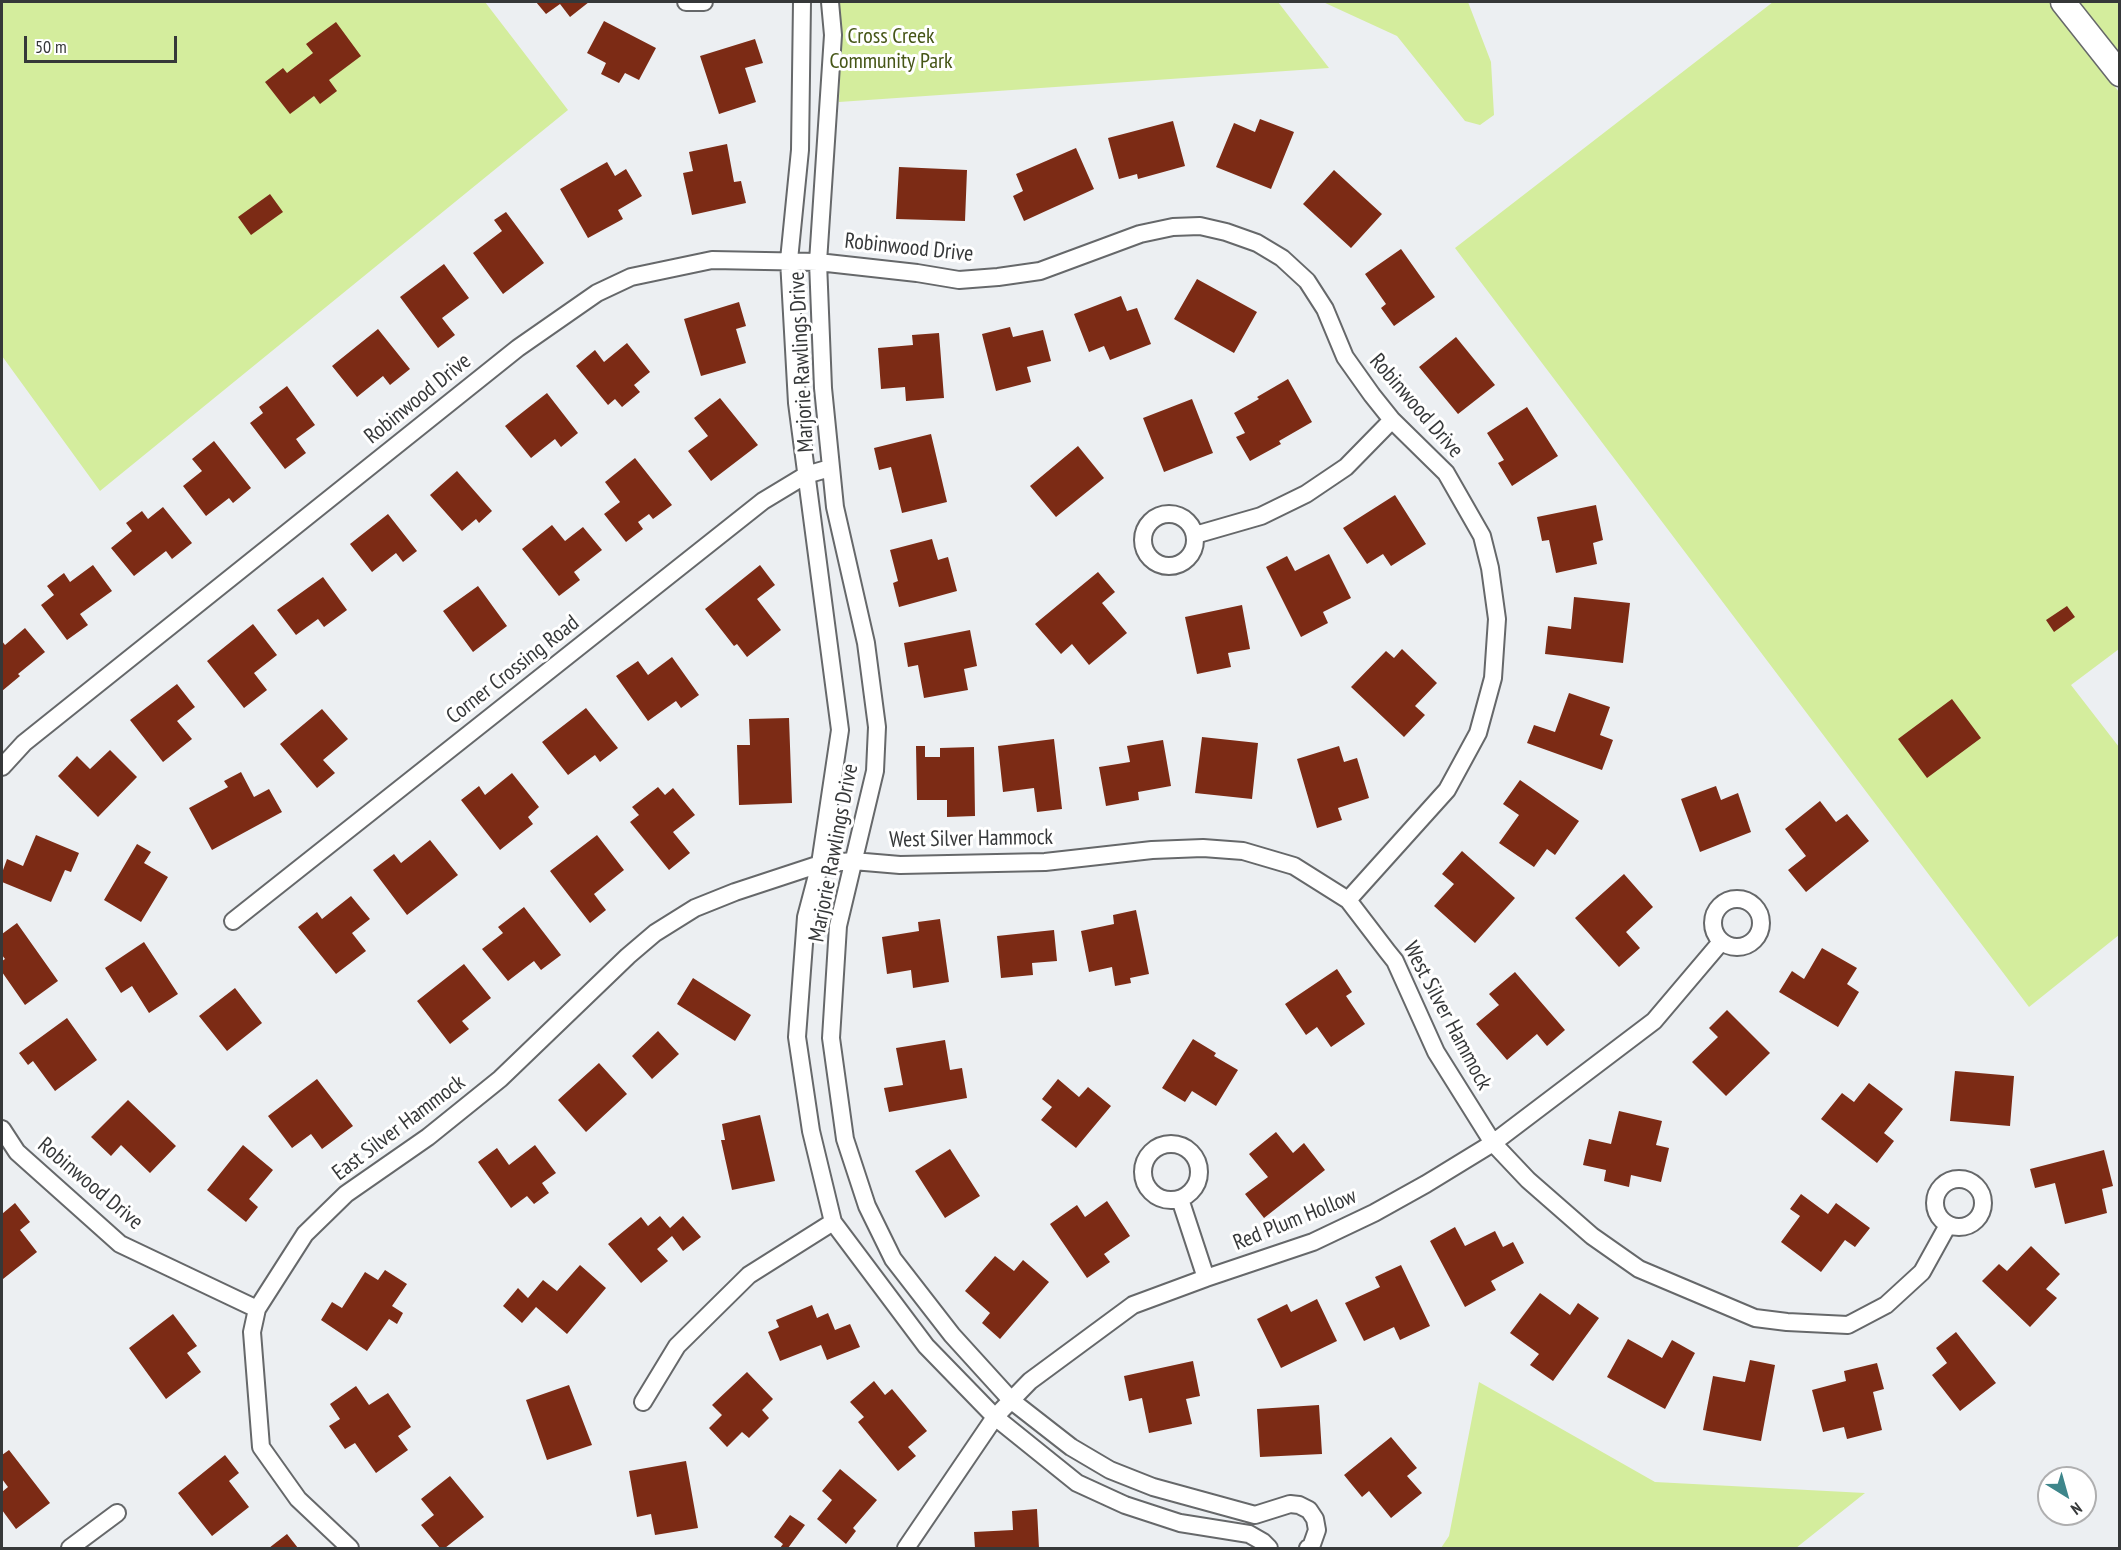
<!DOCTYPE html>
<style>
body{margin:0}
#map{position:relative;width:2121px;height:1550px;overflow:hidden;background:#eceff2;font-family:"PT Sans Narrow",sans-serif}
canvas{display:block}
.frame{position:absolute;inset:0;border:3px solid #363839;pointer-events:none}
.north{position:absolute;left:2037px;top:1466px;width:60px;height:60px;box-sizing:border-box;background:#fff;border:2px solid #afafb0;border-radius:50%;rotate:143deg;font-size:16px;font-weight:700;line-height:24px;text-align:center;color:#363839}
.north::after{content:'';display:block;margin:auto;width:21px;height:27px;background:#3e868b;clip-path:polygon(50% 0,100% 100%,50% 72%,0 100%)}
.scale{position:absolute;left:24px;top:36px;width:153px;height:27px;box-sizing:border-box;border:3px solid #363839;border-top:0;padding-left:8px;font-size:18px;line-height:21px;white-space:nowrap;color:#363839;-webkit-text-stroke:4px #fff;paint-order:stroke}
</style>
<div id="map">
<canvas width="2121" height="1550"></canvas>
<div class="frame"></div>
<div class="north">N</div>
<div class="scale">50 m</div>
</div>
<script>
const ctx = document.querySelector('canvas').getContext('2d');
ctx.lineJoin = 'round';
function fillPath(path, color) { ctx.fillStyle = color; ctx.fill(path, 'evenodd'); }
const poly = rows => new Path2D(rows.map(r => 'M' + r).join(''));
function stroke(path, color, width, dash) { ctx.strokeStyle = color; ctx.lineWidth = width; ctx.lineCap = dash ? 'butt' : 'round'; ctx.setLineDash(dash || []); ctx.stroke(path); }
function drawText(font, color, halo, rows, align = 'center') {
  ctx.font = font + ' "PT Sans Narrow",sans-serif'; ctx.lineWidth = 6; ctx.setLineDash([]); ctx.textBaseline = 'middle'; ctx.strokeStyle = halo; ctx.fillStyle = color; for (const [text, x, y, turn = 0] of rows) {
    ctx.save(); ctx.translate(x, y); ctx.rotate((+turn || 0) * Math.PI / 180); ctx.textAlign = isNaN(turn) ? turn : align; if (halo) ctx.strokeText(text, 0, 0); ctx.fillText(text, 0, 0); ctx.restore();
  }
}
fillPath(poly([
 [2,2,485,2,568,110,100,491,2,356],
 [835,2,1278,2,1329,68,839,102,841,41],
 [1323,2,1468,2,1491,62,1494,115,1480,125,1465,121,1397,36],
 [1773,2,2050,2,2119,92,2119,649,2071,685,2119,747,2119,935,2029,1007,1455,248],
 [2076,2,2119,2,2119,57],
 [1479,1382,1655,1482,1865,1493,1796,1548,1441,1548,1449,1536]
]), '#d4ed9d');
fillPath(poly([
 [536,2,589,2,570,17,560,4,546,14],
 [604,21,656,48,639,80,625,73,619,83,601,74,606,63,587,53],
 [336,22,361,56,329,80,337,91,320,104,314,96,290,114,265,82,283,68,287,73,313,53,306,44],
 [755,39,763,63,745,68,756,102,719,114,700,56],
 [1260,119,1294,132,1271,189,1216,167,1234,123,1255,132],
 [1173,121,1185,166,1138,179,1137,174,1119,179,1108,138],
 [727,144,734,182,741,181,746,203,692,215,683,173,693,171,689,152],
 [1076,148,1094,189,1024,221,1013,196,1023,191,1016,174],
 [607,162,615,176,626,169,642,196,618,210,623,219,588,238,560,189],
 [899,167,967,170,965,221,896,219],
 [1334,170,1382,214,1351,248,1303,204],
 [270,194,283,212,251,235,238,217],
 [506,212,544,263,503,294,473,253,502,231,494,220],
 [1401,249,1435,297,1394,326,1381,308,1386,304,1365,274],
 [444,264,469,298,442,318,455,335,438,348,400,297],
 [1197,279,1257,312,1234,353,1174,319],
 [1121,296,1127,311,1137,308,1151,344,1110,360,1104,346,1089,352,1074,314],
 [739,302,746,326,736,329,746,363,701,376,684,319],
 [1010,327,1013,337,1043,330,1051,361,1027,367,1031,382,996,391,982,334],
 [378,329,410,369,390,385,383,376,357,397,332,366],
 [939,333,944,398,906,401,905,387,881,389,878,348,913,345,912,335],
 [1456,337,1495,385,1458,414,1419,367],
 [627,343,650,372,634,385,640,392,622,407,615,399,608,405,576,366,595,350,604,362],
 [1288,379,1312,422,1279,441,1281,444,1250,461,1236,437,1245,433,1234,413,1259,399,1257,397],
 [287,386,315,425,296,439,306,453,285,469,250,423,263,413,259,407],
 [547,393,578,433,561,447,555,439,531,458,505,426],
 [720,398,758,445,711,481,688,451,708,436,694,418],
 [1192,399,1213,453,1164,472,1143,418],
 [1527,407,1558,456,1512,486,1498,463,1504,460,1487,433],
 [931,434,947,502,902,513,891,467,879,470,874,448],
 [214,441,251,488,233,503,229,498,206,516,183,486,202,471,192,459],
 [1078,446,1104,478,1056,517,1030,486],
 [635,458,672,505,653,519,649,514,638,522,643,529,626,542,604,514,620,502,605,482],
 [457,471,492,511,479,523,476,519,462,531,430,495],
 [1395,495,1426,544,1391,566,1383,554,1367,564,1343,528],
 [1596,505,1603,540,1593,543,1597,564,1556,573,1549,540,1542,541,1537,517],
 [163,507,192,543,172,559,166,551,134,576,111,548,132,531,126,523,142,511,148,519],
 [388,514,417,551,403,562,396,553,372,572,350,544],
 [552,525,565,541,583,527,602,550,574,572,580,580,559,596,522,549],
 [932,539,938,560,948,557,957,591,899,607,893,583,898,581,890,550],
 [1329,554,1351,598,1323,612,1328,623,1301,637,1266,567,1287,556,1295,571],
 [93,565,112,591,80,614,88,625,67,640,41,605,54,595,47,586,64,573,70,582],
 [760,565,775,585,757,599,781,630,747,657,737,644,734,646,705,609],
 [1098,572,1115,592,1102,603,1127,633,1089,665,1072,644,1061,654,1035,624],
 [323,577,347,610,324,627,318,619,296,635,277,610],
 [478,586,507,626,473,652,443,611],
 [1574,597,1630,603,1623,663,1545,654,1548,626,1571,629],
 [1242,605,1250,649,1228,653,1231,667,1197,674,1185,617],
 [2067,606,2075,617,2054,632,2046,620],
 [253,624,277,655,254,673,267,690,244,708,207,661],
 [25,628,45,652,18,674,20,676,2,691,2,641,5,645],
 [970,630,977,666,964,669,968,690,924,698,918,665,908,667,904,643],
 [1402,649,1437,683,1415,706,1425,715,1404,737,1351,687,1386,651,1394,658],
 [672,657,699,695,681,708,676,701,648,721,616,676,638,661,648,675],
 [177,684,195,707,177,721,192,739,163,762,130,720],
 [1569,693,1610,707,1600,735,1613,740,1602,770,1527,743,1534,725,1555,732],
 [1952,699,1981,738,1927,778,1898,739],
 [586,708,618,748,600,762,595,755,568,775,542,742],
 [322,709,348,739,323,760,335,773,317,788,280,744],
 [789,718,792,803,739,805,737,745,750,745,749,719],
 [1202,737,1258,743,1252,799,1195,793],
 [1054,739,1062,809,1037,812,1034,788,1003,792,998,746],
 [1163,740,1171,786,1138,792,1139,800,1106,806,1099,767,1130,762,1127,746],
 [916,746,925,746,925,757,940,757,940,748,974,747,975,816,947,817,947,800,917,800],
 [1339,746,1344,762,1357,758,1369,798,1338,808,1342,820,1317,828,1297,759],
 [110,750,137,777,98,817,58,776,77,756,90,769],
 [241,772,254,797,269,789,282,812,212,850,189,808,228,787,224,781],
 [512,773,539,807,528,817,533,824,500,850,461,800,479,786,485,795],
 [1520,780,1579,821,1555,855,1547,849,1534,867,1499,843,1519,815,1503,804],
 [1716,786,1721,800,1738,793,1751,832,1700,852,1681,799],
 [658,787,665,795,673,788,695,815,673,832,690,853,669,870,630,822,639,815,632,807],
 [1820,801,1836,822,1847,814,1869,841,1806,892,1788,870,1806,856,1785,829],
 [36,835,79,853,71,872,65,870,51,902,2,882,2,873,7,859,23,866],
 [597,835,624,870,594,894,606,910,590,923,550,871],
 [430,840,458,875,407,915,373,870,394,854,401,863],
 [137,844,151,852,144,863,168,877,141,922,104,900],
 [1462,851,1515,898,1475,943,1434,906,1454,884,1442,874],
 [1624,874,1653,907,1626,932,1640,948,1619,967,1575,918],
 [351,896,370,919,352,933,366,951,336,974,298,927,317,912,322,919],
 [524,907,561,955,541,970,534,961,508,981,482,949,503,933,498,927],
 [1136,910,1149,974,1130,978,1131,983,1115,986,1112,967,1089,972,1081,931,1114,924,1113,915],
 [940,919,949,982,913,988,911,970,887,974,882,937,919,931,918,922],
 [17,923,58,981,25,1005,2,972,2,961,5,959,2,955,2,934],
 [1054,930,1057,961,1032,963,1033,975,1001,978,997,936],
 [144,942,178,994,149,1013,132,986,121,993,105,968],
 [1822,948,1857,968,1847,984,1859,992,1838,1027,1779,992,1792,971,1804,979],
 [464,964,491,998,462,1021,469,1029,450,1044,417,1001],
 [1337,969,1352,992,1346,996,1365,1024,1331,1047,1317,1027,1306,1035,1285,1004],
 [1515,972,1565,1030,1547,1046,1537,1034,1507,1060,1476,1024,1499,1005,1489,994],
 [693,978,751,1015,735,1041,677,1004],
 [235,988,262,1023,227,1051,199,1016],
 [1727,1010,1770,1053,1726,1096,1692,1062,1718,1037,1709,1028],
 [67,1018,97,1060,55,1091,33,1061,28,1065,19,1053],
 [658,1031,679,1054,652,1079,632,1056],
 [1193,1039,1216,1053,1214,1056,1238,1070,1216,1106,1192,1091,1185,1102,1162,1088],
 [945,1040,950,1070,962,1068,967,1098,889,1112,884,1088,903,1085,896,1048],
 [599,1063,627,1094,586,1132,558,1100],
 [1955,1071,2014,1076,2010,1126,1950,1121],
 [317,1079,353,1126,322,1149,311,1134,292,1148,268,1116],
 [1058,1079,1079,1097,1088,1087,1111,1106,1076,1148,1041,1120,1052,1107,1042,1099],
 [1869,1083,1903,1109,1884,1133,1894,1141,1877,1163,1821,1119,1842,1093,1854,1102],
 [128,1100,176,1146,150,1173,121,1145,111,1156,91,1137],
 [1619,1111,1662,1121,1656,1145,1669,1148,1661,1182,1631,1175,1629,1187,1604,1181,1606,1170,1583,1165,1589,1139,1611,1144],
 [760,1115,775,1181,732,1190,721,1140,725,1140,722,1124],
 [1276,1132,1293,1153,1304,1143,1325,1170,1264,1218,1245,1194,1268,1177,1249,1154],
 [243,1145,273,1170,249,1199,258,1207,246,1222,207,1190],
 [535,1145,556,1173,542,1183,549,1193,534,1204,527,1196,511,1208,478,1162,497,1148,509,1165],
 [950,1149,980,1196,945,1218,915,1171],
 [2104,1150,2113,1186,2102,1189,2107,1213,2065,1224,2055,1183,2035,1188,2030,1169],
 [1801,1194,1828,1214,1836,1203,1870,1228,1855,1247,1845,1240,1821,1272,1781,1242,1800,1216,1790,1209],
 [1107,1201,1130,1236,1104,1254,1110,1262,1087,1278,1050,1224,1077,1205,1085,1217],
 [15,1203,30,1222,20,1230,37,1252,3,1279,2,1214],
 [660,1216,670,1228,683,1216,701,1237,683,1251,672,1236,657,1249,668,1261,641,1283,608,1244,641,1217,648,1226],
 [1455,1227,1465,1246,1495,1231,1503,1247,1513,1242,1524,1263,1491,1281,1496,1290,1465,1307,1430,1241],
 [2031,1246,2060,1274,2046,1289,2057,1298,2030,1327,1982,1281,1999,1264,2007,1271],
 [995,1256,1014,1271,1023,1260,1049,1282,1000,1339,982,1323,990,1313,965,1291],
 [580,1265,606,1288,567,1334,536,1307,522,1323,503,1306,518,1288,528,1298,543,1280,557,1291],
 [1401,1265,1430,1326,1400,1340,1394,1327,1364,1341,1345,1303,1380,1287,1375,1277],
 [385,1270,407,1284,392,1306,403,1313,397,1324,389,1319,367,1351,321,1320,332,1302,342,1308,365,1272,378,1280],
 [1540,1293,1570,1315,1578,1303,1599,1318,1553,1381,1530,1365,1539,1354,1510,1333],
 [1317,1299,1337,1341,1281,1368,1257,1319,1287,1304,1291,1312],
 [812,1305,817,1318,828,1313,835,1330,850,1324,860,1347,827,1360,821,1345,780,1361,768,1332,779,1327,776,1320],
 [173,1314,197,1346,187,1353,201,1372,166,1399,129,1348],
 [1956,1332,1996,1383,1960,1411,1932,1375,1947,1363,1936,1348],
 [1628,1339,1662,1358,1672,1340,1695,1353,1665,1409,1607,1377],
 [1750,1360,1775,1365,1761,1441,1703,1430,1713,1376,1745,1382],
 [1193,1361,1200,1396,1186,1399,1192,1424,1149,1433,1142,1398,1129,1401,1124,1376],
 [1877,1363,1884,1389,1873,1392,1882,1430,1847,1439,1844,1427,1823,1432,1812,1390,1846,1381,1844,1371],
 [747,1372,773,1399,762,1410,769,1418,749,1438,742,1432,727,1447,709,1428,722,1415,712,1405],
 [874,1381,885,1395,892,1389,927,1431,908,1447,916,1456,898,1471,858,1422,864,1417,850,1402],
 [569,1385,592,1445,547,1460,526,1400],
 [356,1386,369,1405,388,1393,411,1427,398,1436,408,1450,376,1473,355,1443,345,1449,329,1426,340,1419,330,1404],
 [1319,1405,1322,1454,1260,1457,1257,1409],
 [1391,1437,1417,1468,1407,1476,1422,1493,1391,1518,1369,1491,1362,1497,1344,1475],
 [9,1450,50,1503,16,1529,2,1510,2,1492,8,1487,2,1479,2,1455],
 [225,1455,239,1473,229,1481,249,1507,212,1536,178,1493],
 [686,1461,698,1528,655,1535,651,1514,637,1517,629,1471],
 [840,1469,877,1500,853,1528,856,1531,846,1544,817,1519,832,1500,822,1491],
 [450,1476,484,1517,445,1548,440,1548,421,1525,434,1515,421,1499],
 [1037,1509,1039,1548,975,1548,974,1532,1013,1530,1012,1511],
 [790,1515,805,1525,788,1548,780,1548,783,1544,774,1537],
 [287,1534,298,1548,269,1548]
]), '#7c2b15');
const street = poly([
 [686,2,704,2],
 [802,2,800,150,789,260,797,403,840,730,820,864,806,917,797,1037,811,1131,833,1222,926,1346,995,1417,1077,1483,1125,1505,1180,1523,1249,1534,1263,1542,1269,1548],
 [830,2,833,35,818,262,823,388,835,507,866,643,877,727,875,771,838,926,831,1038,845,1139,867,1206,893,1259,952,1335,1012,1401,1071,1447,1110,1470,1153,1487,1255,1515,1290,1504,1299,1505,1309,1510,1315,1519,1317,1530,1311,1547,1308,1548],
 '1143 540a26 26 0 1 1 52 0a26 26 0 1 1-52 0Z',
 [1195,535,1261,516,1306,494,1346,467,1392,420],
 [2,767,24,743,518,348,597,293,631,277,712,260,818,262,917,273,959,280,998,277,1040,271,1140,234,1173,227,1200,226,1226,232,1257,243,1282,258,1307,281,1325,309,1345,357,1372,395,1392,420,1446,473,1482,536,1490,568,1497,619,1493,678,1478,733,1447,790,1348,900],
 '1713 923a24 24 0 1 1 48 0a24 24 0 1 1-48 0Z',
 [233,921,763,501,806,475,830,468],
 [2,1129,17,1152,120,1244,257,1309],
 '1143 1172a28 28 0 1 1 56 0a28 28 0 1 1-56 0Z',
 '1935 1203a24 24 0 1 1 48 0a24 24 0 1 1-48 0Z',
 [1180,1199,1206,1278],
 [643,1402,677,1346,749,1275,833,1222],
 [70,1548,117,1513],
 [350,1548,298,1499,261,1447,252,1332,257,1309,305,1234,346,1194,428,1137,500,1079,628,956,655,933,695,908,735,892,820,864,853,861,900,865,1045,862,1152,850,1203,848,1243,851,1294,866,1348,900,1387,951,1395,961,1436,1052,1493,1143,1528,1180,1592,1236,1639,1269,1755,1318,1787,1322,1848,1325,1886,1305,1922,1272,1948,1225],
 [906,1548,995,1417,1030,1381,1133,1305,1206,1278,1313,1242,1374,1213,1426,1184,1493,1143,1654,1021,1721,942]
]);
const secondary = poly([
 [2063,2,2120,74]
]);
stroke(street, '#66686a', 20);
stroke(secondary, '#66686a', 27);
stroke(street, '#fff', 16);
stroke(secondary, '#fff', 24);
drawText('22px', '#465617', '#fff', [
 ["Cross Creek",891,37],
 ["Community Park",891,62]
]);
drawText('22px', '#363839', '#fff', [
 ["Robinwood Drive",909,248,6],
 ["Marjorie Rawlings Drive",802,362,-93],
 ["Robinwood Drive",418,399,-39],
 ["Robinwood Drive",1416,406,49],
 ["Corner Crossing Road",513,670,-38],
 ["West Silver Hammock",971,839,-1],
 ["Marjorie Rawlings Drive",834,853,-79],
 ["West Silver Hammock",1447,1016,62],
 ["East Silver Hammock",399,1128,-37],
 ["Robinwood Drive",90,1184,40],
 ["Red Plum Hollow",1295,1220,-22]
]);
</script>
